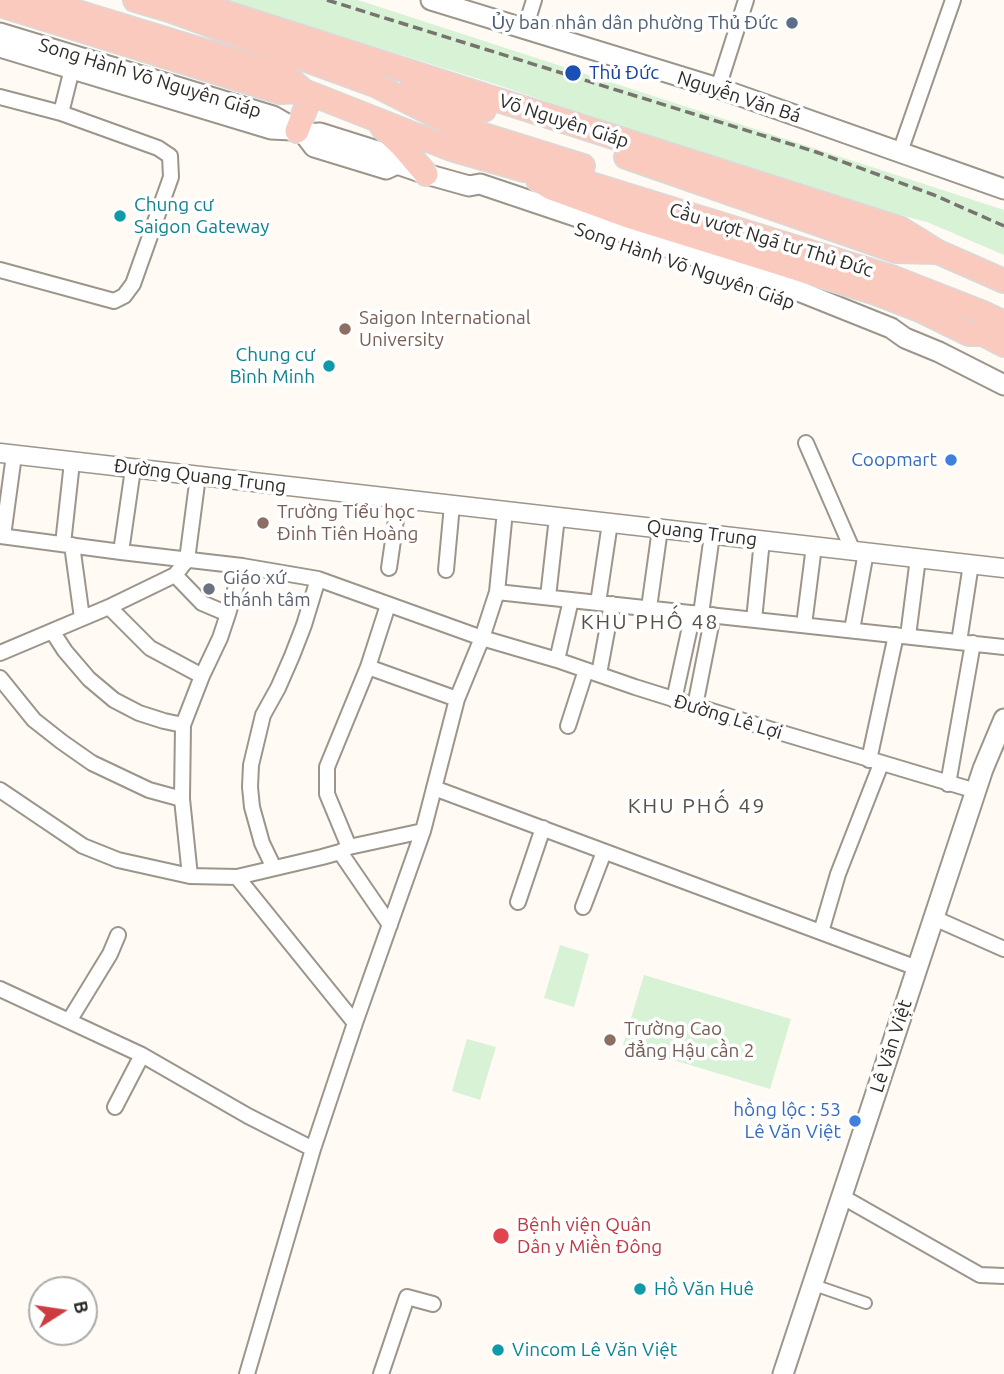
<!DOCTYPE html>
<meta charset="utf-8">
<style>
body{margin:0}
#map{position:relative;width:1004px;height:1374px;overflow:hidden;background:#fffaf4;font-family:Ubuntu,sans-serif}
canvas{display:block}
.north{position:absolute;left:28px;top:1276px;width:70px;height:70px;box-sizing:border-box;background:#fff;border:2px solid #acaba9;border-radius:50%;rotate:78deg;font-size:19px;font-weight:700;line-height:28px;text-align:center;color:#2f2c28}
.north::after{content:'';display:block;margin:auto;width:24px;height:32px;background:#cc3d41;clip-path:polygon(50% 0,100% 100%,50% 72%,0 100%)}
</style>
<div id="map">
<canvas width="1004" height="1374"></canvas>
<div class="north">B</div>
</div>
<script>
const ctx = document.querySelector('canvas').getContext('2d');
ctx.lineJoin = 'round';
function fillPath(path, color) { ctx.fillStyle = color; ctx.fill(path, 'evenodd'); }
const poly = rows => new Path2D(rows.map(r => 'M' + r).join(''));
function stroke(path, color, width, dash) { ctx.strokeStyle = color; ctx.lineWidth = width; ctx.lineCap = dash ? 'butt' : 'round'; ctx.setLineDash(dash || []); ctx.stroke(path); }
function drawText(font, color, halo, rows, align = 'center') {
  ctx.font = font + ' Ubuntu,sans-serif'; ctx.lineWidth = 7; ctx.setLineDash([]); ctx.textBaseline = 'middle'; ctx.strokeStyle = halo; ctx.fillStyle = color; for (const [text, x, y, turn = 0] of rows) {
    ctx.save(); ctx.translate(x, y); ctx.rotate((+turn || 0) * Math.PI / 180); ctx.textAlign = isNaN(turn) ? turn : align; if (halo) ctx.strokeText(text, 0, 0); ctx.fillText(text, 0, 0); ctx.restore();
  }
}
fillPath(poly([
 [223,0,358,0,1004,210,1004,255,927,222,801,189,495,84],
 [560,945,589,954,574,1007,544,998],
 [644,975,791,1019,770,1089,623,1045],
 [467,1039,496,1047,480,1100,452,1091]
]), '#d8f2d6');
const pedestrian = poly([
 [811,1284,866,1303]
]);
const minor = poly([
 [525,29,534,0],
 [718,88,746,0],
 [0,97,61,113,158,148,170,156,171,177,133,284,124,296,114,301,0,270],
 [61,113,72,69],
 [900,152,953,0],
 [806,443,853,551],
 [0,536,121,552,242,566,318,579,482,638,557,660,635,687,782,733,976,791],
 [3,536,14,455],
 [63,544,72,462],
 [72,545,82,618],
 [121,552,133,469],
 [389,568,399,499],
 [446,570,452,505],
 [175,575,202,603,228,614],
 [497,592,1004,647],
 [548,597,557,517],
 [598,603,610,523],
 [109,607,150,648,202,676],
 [649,608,660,529],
 [701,614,712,535],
 [754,620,762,540],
 [804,625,814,546],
 [852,630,866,552],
 [52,631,65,651,89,679,114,700,139,713,164,721,183,725],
 [908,636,918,558],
 [959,642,971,564],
 [0,653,109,607,175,575,187,560,198,476],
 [557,660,571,600],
 [368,667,457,699],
 [599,674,612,604],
 [0,678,34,720,62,742,92,763,149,790,182,799],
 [674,700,693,613],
 [695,706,713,615],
 [568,726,586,670],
 [869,760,896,635],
 [948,784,973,643],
 [434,788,917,968],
 [0,790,83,846,118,860,190,876,237,877,322,857,340,852,349,847,423,831],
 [349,847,327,794,327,767,368,667,388,605],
 [340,852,390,925],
 [274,868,262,843,252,807,250,787,251,765,263,715,278,688,292,656,304,625,318,579],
 [190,876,182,799,183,725,202,676,220,638,228,614,242,566],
 [237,877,355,1023],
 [518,902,543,828],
 [583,907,604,852],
 [934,918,1004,949],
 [821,932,838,874,881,764],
 [0,989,142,1055,248,1116,313,1149],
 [69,1021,110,954,118,935],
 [115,1107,142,1055],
 [841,1196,980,1275,1004,1276],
 [247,1374,313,1149,355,1023,423,831,457,699,482,638,497,592,505,511],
 [381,1374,407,1297,433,1304]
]);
const tertiary = poly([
 [0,453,1004,568]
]);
const secondary = poly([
 [431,0,718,88,1004,189],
 [0,33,273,116,304,134,314,147,386,169,397,164],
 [0,47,271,129,292,130],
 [304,134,320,133,390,155,397,164,426,174,469,186,480,184,801,292,891,328,905,338,939,352,1004,385],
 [783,1374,983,769,1004,719]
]);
const trunk = poly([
 [38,0,286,76,304,91,451,149,524,170,555,173,894,278,981,312,1004,323],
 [135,0,169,10,375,85,458,127,583,166],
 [186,0,901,229,938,252,1004,281],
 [0,5,280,92,304,91],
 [409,92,484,110],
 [382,127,402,146,426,174],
 [297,131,311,94],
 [626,157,896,251,937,252],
 [538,180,551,188,628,216,876,293,920,310,969,334,983,334,1004,345]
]);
stroke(pedestrian, '#9c958b', 14);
stroke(minor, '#9c958b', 18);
stroke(tertiary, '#9c958b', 21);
stroke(secondary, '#9c958b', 23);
stroke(trunk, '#dad9d8', 26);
stroke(pedestrian, '#fff', 10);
stroke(minor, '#fff', 14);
stroke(tertiary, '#fff', 18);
stroke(secondary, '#fff', 19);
stroke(trunk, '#facabe', 23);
stroke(poly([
 [327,0,816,152,934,195,1004,226]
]), '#77746f', 3.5, [10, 5]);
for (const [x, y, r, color] of [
 [792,23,7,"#5c6f8a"],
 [573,73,9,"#1a4fb4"],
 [120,216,7,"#0f9aa8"],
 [345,329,7,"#8d6e63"],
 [329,366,7,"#0f9aa8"],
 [951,460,7,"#3f7fe0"],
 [263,523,7,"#8d6e63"],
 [209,589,7,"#6b7280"],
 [610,1040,7,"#8d6e63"],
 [855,1121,7,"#3f7fe0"],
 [501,1236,9,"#e0444e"],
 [640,1289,7,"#0f9aa8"],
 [498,1350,7,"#0f9aa8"]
]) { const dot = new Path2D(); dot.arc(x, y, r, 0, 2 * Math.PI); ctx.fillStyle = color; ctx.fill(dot); stroke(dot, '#fff', 2.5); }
drawText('19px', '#4e5e75', '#fff', [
 ["Ủy ban nhân dân phường Thủ Đức",778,23]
], 'right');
drawText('19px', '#164399', '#fff', [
 ["Thủ Đức",589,73]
], 'left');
drawText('19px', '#2f2c28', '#fff', [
 ["Song Hành Võ Nguyên Giáp",150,78,17],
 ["Nguyễn Văn Bá",739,97,18],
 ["Võ Nguyên Giáp",564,121,18],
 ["Cầu vượt Ngã tư Thủ Đức",771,240,17],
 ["Song Hành Võ Nguyên Giáp",685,266,19],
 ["Đường Quang Trung",200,476,7],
 ["Quang Trung",702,533,7],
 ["Đường Lê Lợi",728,717,17],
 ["Lê Văn Việt",891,1046,-72]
]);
drawText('19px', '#0d838f', '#fff', [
 ["Chung cư",134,205],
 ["Saigon Gateway",134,227],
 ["Chung cư",315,355,"right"],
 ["Bình Minh",315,377,"right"],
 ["Hồ Văn Huê",654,1289],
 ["Vincom Lê Văn Việt",512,1350]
], 'left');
drawText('19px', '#785e54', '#fff', [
 ["Saigon International",359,318],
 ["University",359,340],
 ["Trường Tiểu học",277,512],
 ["Đinh Tiên Hoàng",277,534],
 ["Trường Cao",624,1029],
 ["đẳng Hậu cần 2",624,1051]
], 'left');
drawText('19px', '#366cbe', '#fff', [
 ["Coopmart",937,460],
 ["hồng lộc : 53",841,1110],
 ["Lê Văn Việt",841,1132]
], 'right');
drawText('19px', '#5b616d', '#fff', [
 ["Giáo xứ",223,578],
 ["thánh tâm",223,600]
], 'left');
drawText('19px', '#be3a42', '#fff', [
 ["Bệnh viện Quân",517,1225],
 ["Dân y Miền Đông",517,1247]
], 'left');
ctx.letterSpacing = '2px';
drawText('21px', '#585149', '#fff', [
 ["KHU PHỐ 48",650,622],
 ["KHU PHỐ 49",697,806]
]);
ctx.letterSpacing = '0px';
</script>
